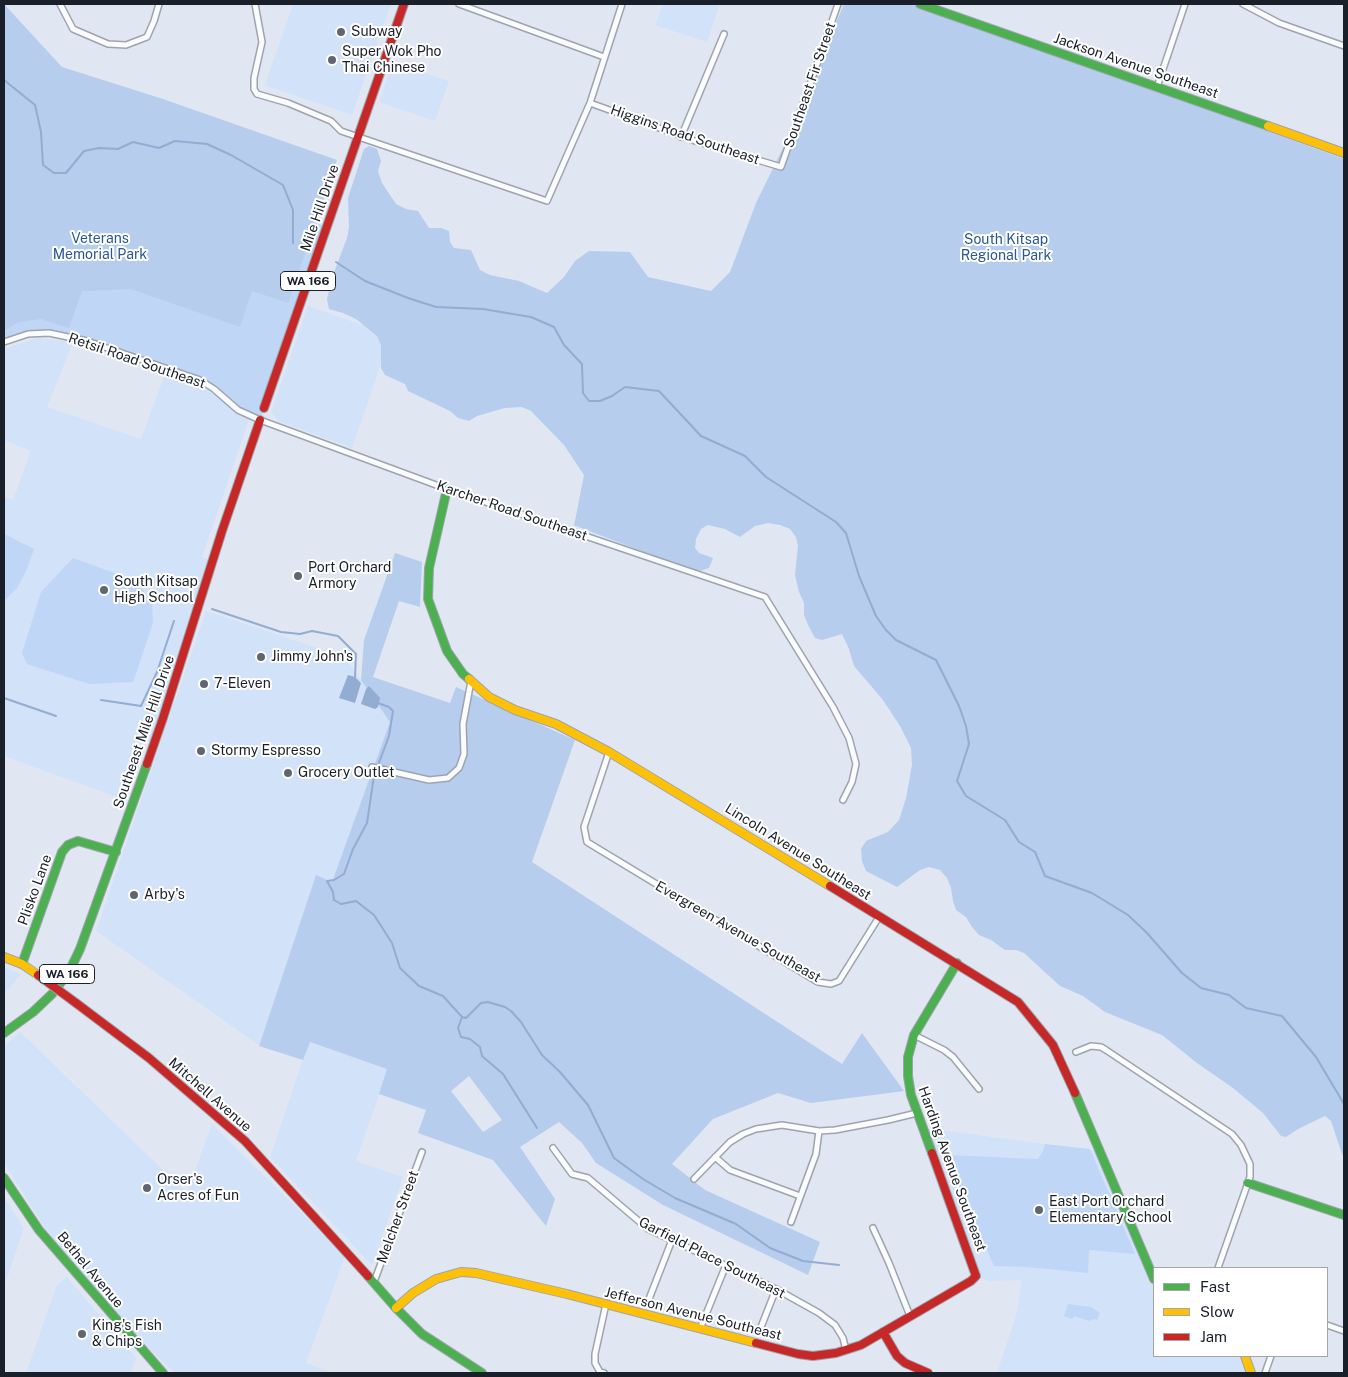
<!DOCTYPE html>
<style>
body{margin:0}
#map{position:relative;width:1348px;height:1377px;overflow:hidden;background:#e0e7f2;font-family:"Public Sans",sans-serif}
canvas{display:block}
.frame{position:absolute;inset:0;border:5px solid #1a2029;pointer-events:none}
.legend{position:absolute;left:1153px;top:1267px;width:175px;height:90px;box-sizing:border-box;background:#fff;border:1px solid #a3a6a9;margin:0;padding:6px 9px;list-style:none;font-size:15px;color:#1a2029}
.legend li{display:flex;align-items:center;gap:10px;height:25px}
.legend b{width:25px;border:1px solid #a3a6a9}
</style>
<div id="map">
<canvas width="1348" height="1377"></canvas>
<div class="frame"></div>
<ul class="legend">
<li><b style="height:6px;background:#4caf50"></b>Fast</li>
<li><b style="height:6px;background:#ffc107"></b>Slow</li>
<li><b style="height:6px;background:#c62828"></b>Jam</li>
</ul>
</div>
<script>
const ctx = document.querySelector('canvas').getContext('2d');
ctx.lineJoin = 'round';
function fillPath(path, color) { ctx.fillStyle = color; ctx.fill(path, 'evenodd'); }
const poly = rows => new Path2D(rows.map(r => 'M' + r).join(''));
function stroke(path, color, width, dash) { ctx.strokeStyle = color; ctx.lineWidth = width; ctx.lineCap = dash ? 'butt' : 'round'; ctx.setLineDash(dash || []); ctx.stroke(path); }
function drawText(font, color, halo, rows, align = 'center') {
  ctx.font = font + ' "Public Sans",sans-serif'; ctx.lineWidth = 4; ctx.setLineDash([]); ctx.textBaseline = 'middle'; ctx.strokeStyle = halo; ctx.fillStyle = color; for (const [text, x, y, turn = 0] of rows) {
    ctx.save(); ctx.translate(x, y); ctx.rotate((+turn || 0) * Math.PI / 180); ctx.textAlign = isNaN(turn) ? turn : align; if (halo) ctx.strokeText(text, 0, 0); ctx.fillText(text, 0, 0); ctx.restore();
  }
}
fillPath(poly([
 [293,4,391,4,352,115,265,85],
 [663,4,720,4,707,42,655,25],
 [393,63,449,81,435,121,379,102],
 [308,306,391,335,352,448,278,421,271,412],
 [38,338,73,342,47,407,141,439,165,374,202,386,249,420,202,557,213,561,154,744,143,740,122,799,4,756,4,497,13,500,31,451,4,440,4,349],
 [206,611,345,657,390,722,332,882,316,876,259,1045,96,931],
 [4,967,21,974,4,994],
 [20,1032,187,1193,212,1124,345,1256,306,1363,333,1373,175,1373,139,1339,49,1234,4,1163,4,1047],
 [309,1042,388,1069,356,1161,403,1177,372,1265,270,1157],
 [923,1128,1099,1151,1154,1279,1154,1356,1245,1356,1251,1373,997,1373,1016,1316,1022,1280,990,1281,976,1276],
 [4,1197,24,1228,4,1287],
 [67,1277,136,1358,131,1373,26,1373,57,1285]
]), '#d2e2f8');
fillPath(poly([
 [4,113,327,227,260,420,248,415,208,384,87,341,38,333,4,342],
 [4,534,34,549,26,571,17,588,4,601],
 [73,558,131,579,144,591,152,605,153,623,133,682,89,684,27,664,22,653,41,592],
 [1045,1144,1090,1149,1135,1254,1089,1250,1088,1273,1027,1267,994,1266,945,1155,1038,1159,1043,1151],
 [1068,1304,1091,1307,1100,1313,1097,1320,1094,1319,1089,1321,1074,1316,1072,1319,1064,1316]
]), '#c0d6f6');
fillPath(poly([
 [4,4,62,67,163,99,337,160,288,303,252,291,240,327,131,289,82,291,69,328,41,319,19,322,4,331],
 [844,4,910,4,1069,59,1344,159,1344,1156,1342,1154,1331,1121,1325,1116,1298,1129,1286,1137,1281,1136,1263,1113,1233,1088,1197,1063,1162,1035,1105,1012,1083,996,1060,986,1024,953,1016,950,1005,950,991,940,979,935,972,927,966,917,956,910,953,901,951,888,947,878,940,870,929,867,920,870,897,887,866,871,862,861,861,849,866,841,888,832,899,820,906,798,912,765,911,748,900,726,883,700,854,666,849,649,842,634,822,640,815,638,809,627,804,615,804,603,799,592,795,575,798,546,796,537,790,529,780,525,768,523,755,526,740,537,725,529,708,525,701,529,696,539,695,548,699,553,713,558,709,568,700,571,691,570,576,526,574,526,584,475,564,445,531,411,522,407,505,408,477,416,469,421,458,418,450,411,408,391,405,384,385,375,381,368,381,345,377,336,356,319,343,313,329,309,327,299,333,275,347,238,349,227,348,198,364,149,369,146,377,149,381,161,378,171,382,183,396,204,406,209,418,211,429,228,441,228,449,231,450,242,454,248,471,250,480,270,490,275,519,281,547,293,564,277,575,261,589,251,630,252,648,277,711,291,730,272,756,203,783,148],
 [395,553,422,562,420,607,399,601,373,677,450,703,456,687,575,740,532,862,842,1064,862,1033,904,1091,811,1103,778,1093,713,1119,672,1164,705,1190,820,1242,808,1275,663,1205,596,1163,582,1143,559,1122,520,1147,555,1199,546,1226,493,1160,418,1133,426,1110,379,1094,387,1069,310,1042,303,1060,259,1046,316,875,332,882,390,722,361,680,364,640],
 [469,1076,502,1120,483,1132,451,1091]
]), '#b6cdee');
fillPath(poly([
 [348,675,355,677,361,683,355,703,339,698],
 [369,686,380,698,378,707,375,709,361,704,366,689]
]), '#92acd2');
stroke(poly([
 [4,80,35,105,41,132,43,165,54,173,66,173,84,151,99,148,118,149,133,142,159,148,175,141,207,144,231,155,283,185,293,210,293,243],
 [336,262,365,281,408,298,436,307,483,309,531,317,554,327,564,345,582,364,583,393,589,401,600,401,612,396,625,387,659,391,701,436,745,456,766,477,836,522,846,533,859,576,876,616,886,630,896,640,936,660,959,706,966,726,969,744,957,781,966,796,1005,820,1019,842,1035,852,1045,876,1092,893,1128,915,1147,933,1182,973,1201,988,1229,995,1246,1008,1282,1016,1316,1057,1344,1104],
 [212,609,281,632,300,634,312,631,338,636,356,654,355,678],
 [4,698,56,716],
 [101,700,141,706,157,672,174,621],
 [378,703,389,707,393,711,389,736,374,776,367,823,353,849,344,874,334,880,327,881,333,892,334,900,341,904,356,901,374,915,392,943,400,968,419,986,443,996,462,1017],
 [462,1017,466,1018,481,1003,488,1002,505,1007,511,1011,521,1022,542,1055,560,1072,588,1105,614,1158,643,1179,675,1198,736,1224,770,1248,803,1261,839,1265],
 [462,1017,458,1028,461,1037,470,1039,480,1047,482,1056,503,1074,537,1128]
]), '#92acd2', 2);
const street = poly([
 [60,4,73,29,108,44,126,45,147,37,154,21,159,4],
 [255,4,262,42,254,78,254,89,257,94,288,103,331,121,341,131,547,201,590,103,622,4],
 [459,4,604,57],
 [1243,4,1279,23,1344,46],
 [1157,87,1185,4],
 [590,103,695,141,781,167,838,4],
 [681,137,724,34],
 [4,342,28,334,49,333,87,341,200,380,214,389,238,410,260,420,447,489,765,597,833,707,849,738,856,764,852,782,843,800],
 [609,752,584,827,587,842,818,982,831,984,839,981,879,917],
 [372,767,429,780,448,778,459,768,464,754,463,724,471,681],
 [914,1035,944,1050,953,1057,979,1089],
 [1076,1052,1091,1046,1101,1047,1106,1050,1232,1134,1241,1145,1250,1164,1250,1177,1218,1268],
 [553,1148,572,1174,588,1178,648,1229,776,1289,819,1313,835,1325,843,1338,846,1350],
 [715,1157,730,1170,800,1196],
 [694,1179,730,1142,743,1134,756,1129,782,1125,819,1131,835,1130,888,1120,917,1113],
 [791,1222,816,1154,819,1131],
 [873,1228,889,1263,910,1316],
 [374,1282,422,1152],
 [649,1299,672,1240],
 [1327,1325,1344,1331],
 [761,1327,776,1289],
 [700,1329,726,1265],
 [604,1373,600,1372,595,1363,595,1354,606,1304],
 [1265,1373,1271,1356]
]);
const fast = poly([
 [920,4,1268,126],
 [447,489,429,568,428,599,447,651,463,674,469,679],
 [22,964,62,852,68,845,78,841,116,852],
 [4,1033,33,1012,52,994,69,972,80,949,147,764],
 [1075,1093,1154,1279],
 [932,1153,911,1095,908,1076,908,1057,914,1035,957,963],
 [4,1178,39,1230,163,1373],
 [1248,1183,1344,1215],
 [368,1276,396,1308,422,1334,482,1373]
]);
const slow = poly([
 [1268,126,1344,153],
 [469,679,489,697,515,710,556,724,609,752,830,886],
 [4,957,22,964,38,975],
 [396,1308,413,1293,436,1279,461,1272,476,1273,567,1294,756,1343],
 [1245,1356,1251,1373]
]);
const jam = poly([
 [264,408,404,4],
 [147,764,163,718,222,531,260,420],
 [830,886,1018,1002,1053,1045,1075,1093],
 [76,1003,149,1058,245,1141,368,1276],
 [883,1332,897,1356,905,1363,928,1373],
 [756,1343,798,1354,813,1356,836,1353,861,1345,971,1281,976,1276,932,1153]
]);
stroke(street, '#9ea4ad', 8);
stroke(fast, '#9ea4ad', 10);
stroke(slow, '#9ea4ad', 10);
stroke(jam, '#9ea4ad', 10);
stroke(street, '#fafbfd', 5);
stroke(fast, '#4caf50', 8);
stroke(slow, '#ffc107', 8);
stroke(jam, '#c62828', 8);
const jamBridge = poly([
 [38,975,76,1003]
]);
stroke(jamBridge, '#9ea4ad', 10, []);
stroke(jamBridge, '#c62828', 8);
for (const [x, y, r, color] of [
 [341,32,5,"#5f666f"],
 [332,60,5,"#5f666f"],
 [298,576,5,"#5f666f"],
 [104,590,5,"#5f666f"],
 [261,657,5,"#5f666f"],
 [204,684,5,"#5f666f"],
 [201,751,5,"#5f666f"],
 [288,773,5,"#5f666f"],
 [134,895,5,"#5f666f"],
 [147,1188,5,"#5f666f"],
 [1039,1210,5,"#5f666f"],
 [82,1334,5,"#5f666f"]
]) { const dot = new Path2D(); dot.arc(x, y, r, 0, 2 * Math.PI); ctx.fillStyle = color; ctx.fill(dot); stroke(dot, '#fff', 2); }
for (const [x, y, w] of [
 [308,281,55],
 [67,974,55]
]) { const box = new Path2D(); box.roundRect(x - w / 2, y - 9.5, w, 19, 4); ctx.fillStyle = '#fff'; ctx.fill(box); stroke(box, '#1a2029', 1); }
drawText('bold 12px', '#1a2029', null, [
 ["WA 166",308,281],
 ["WA 166",67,974]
]);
drawText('14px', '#1a2029', '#fff', [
 ["Subway",351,32],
 ["Super Wok Pho",342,52],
 ["Thai Chinese",342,68],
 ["Port Orchard",308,568],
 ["Armory",308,584],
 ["South Kitsap",114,582],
 ["High School",114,598],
 ["Jimmy John's",271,657],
 ["7-Eleven",214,684],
 ["Stormy Espresso",211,751],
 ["Grocery Outlet",298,773],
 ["Arby's",144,895],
 ["Orser's",157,1180],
 ["Acres of Fun",157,1196],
 ["East Port Orchard",1049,1202],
 ["Elementary School",1049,1218],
 ["King's Fish",92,1326],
 ["& Chips",92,1342]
], 'left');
drawText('14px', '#1a2029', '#fff', [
 ["Jackson Avenue Southeast",1136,66,19],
 ["Southeast Fir Street",810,85,-71],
 ["Higgins Road Southeast",685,135,19],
 ["Mile Hill Drive",320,208,-71],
 ["Retsil Road Southeast",137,361,19],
 ["Karcher Road Southeast",512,511,19],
 ["Southeast Mile Hill Drive",144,732,-71],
 ["Lincoln Avenue Southeast",798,852,32],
 ["Plisko Lane",35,890,-70],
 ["Evergreen Avenue Southeast",738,932,30],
 ["Mitchell Avenue",210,1095,41],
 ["Harding Avenue Southeast",952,1169,70],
 ["Melcher Street",398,1217,-70],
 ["Garfield Place Southeast",712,1258,27],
 ["Bethel Avenue",90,1270,50],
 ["Jefferson Avenue Southeast",693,1314,14]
]);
drawText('14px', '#2a5694', '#fff', [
 ["Veterans",100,239],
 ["Memorial Park",100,255],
 ["South Kitsap",1006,240],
 ["Regional Park",1006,256]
]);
</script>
